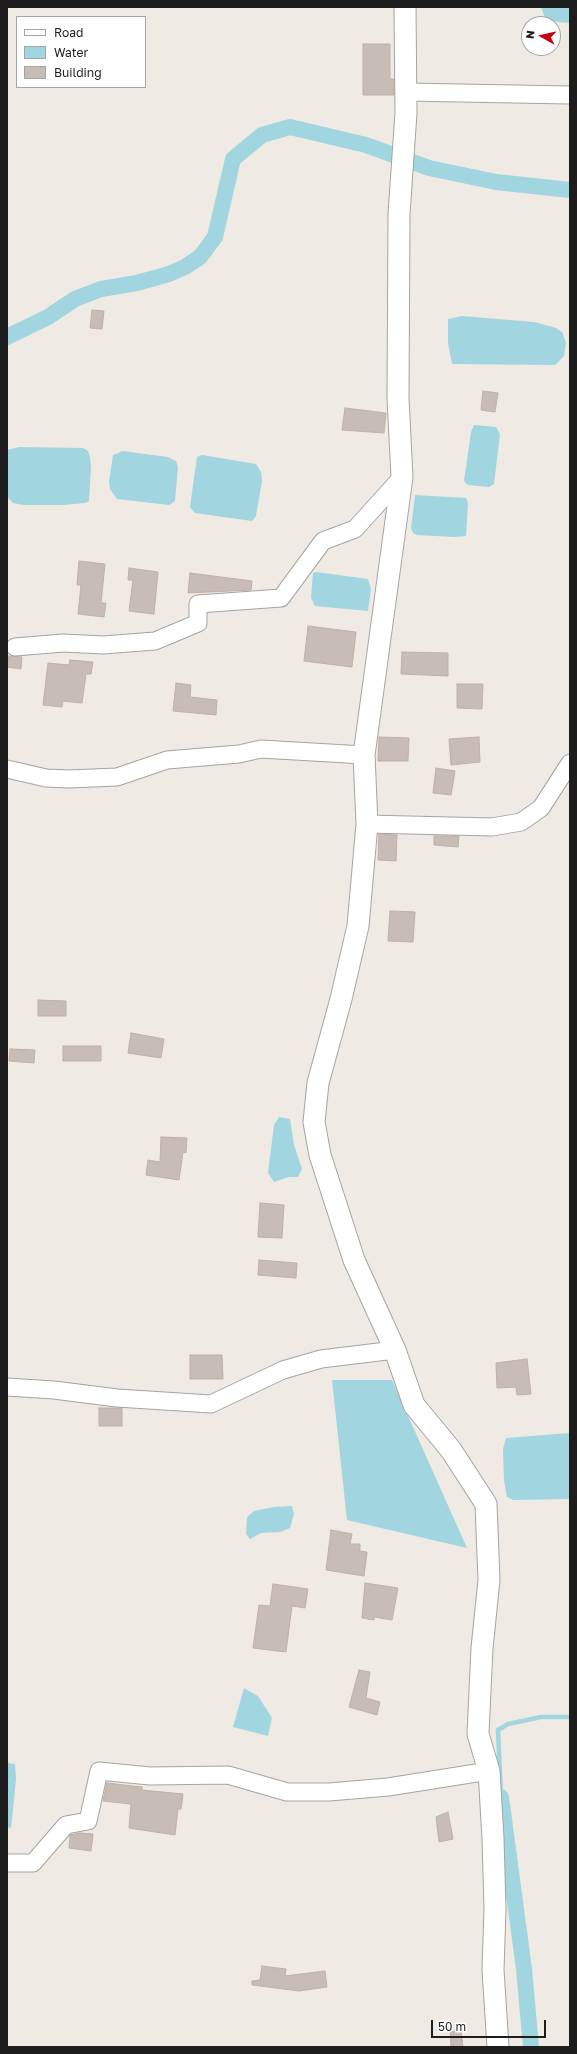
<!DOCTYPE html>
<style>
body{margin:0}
#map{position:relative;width:577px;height:2054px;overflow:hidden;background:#efeae3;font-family:"Golos Text",sans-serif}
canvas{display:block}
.frame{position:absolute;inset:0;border:8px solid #1d1d1d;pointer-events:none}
.legend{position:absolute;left:16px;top:16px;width:130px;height:72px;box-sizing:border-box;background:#fff;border:1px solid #a5a5a5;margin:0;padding:5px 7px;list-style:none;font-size:12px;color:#1d1d1d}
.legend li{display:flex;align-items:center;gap:8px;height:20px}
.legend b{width:20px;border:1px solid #a5a5a5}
.north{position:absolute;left:521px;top:16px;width:40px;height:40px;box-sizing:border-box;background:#fff;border:1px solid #a5a5a5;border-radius:50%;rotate:278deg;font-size:11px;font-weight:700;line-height:16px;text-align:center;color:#1d1d1d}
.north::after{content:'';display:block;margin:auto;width:14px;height:18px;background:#cb000e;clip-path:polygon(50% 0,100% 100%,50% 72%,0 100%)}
.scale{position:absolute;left:431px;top:2020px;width:115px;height:18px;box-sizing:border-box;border:2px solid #1d1d1d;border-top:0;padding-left:5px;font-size:12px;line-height:14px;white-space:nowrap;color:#1d1d1d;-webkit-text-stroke:3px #fff;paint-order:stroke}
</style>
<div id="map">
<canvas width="577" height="2054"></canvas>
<div class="frame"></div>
<ul class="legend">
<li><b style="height:5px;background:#fff"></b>Road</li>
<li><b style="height:11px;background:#a1d5df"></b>Water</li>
<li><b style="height:11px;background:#c7bcb6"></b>Building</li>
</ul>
<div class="north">N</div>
<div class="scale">50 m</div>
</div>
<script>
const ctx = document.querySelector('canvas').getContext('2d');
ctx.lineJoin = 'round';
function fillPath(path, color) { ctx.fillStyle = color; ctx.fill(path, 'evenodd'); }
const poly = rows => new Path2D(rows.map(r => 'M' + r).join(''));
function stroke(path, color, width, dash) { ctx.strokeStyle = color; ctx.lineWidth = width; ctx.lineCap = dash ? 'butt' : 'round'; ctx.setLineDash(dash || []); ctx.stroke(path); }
fillPath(poly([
 [541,7,570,7,570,23,546,21],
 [462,316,534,322,556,328,562,332,566,343,564,356,555,365,452,364,448,343,448,319],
 [474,425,496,427,500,434,494,484,489,487,468,485,464,481,471,432],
 [19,447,83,448,88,451,90,457,91,468,89,501,85,503,63,505,24,505,13,503,7,497,7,450],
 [123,451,168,457,176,461,178,467,175,501,169,505,117,499,110,489,109,482,113,455],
 [202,455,256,464,261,472,262,481,256,516,252,521,195,513,190,507,197,457],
 [415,495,466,498,468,503,466,536,454,537,417,535,413,533,411,528],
 [316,572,368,579,371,589,368,611,315,606,311,598,313,573],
 [279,1117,290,1119,294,1145,302,1169,298,1177,289,1177,274,1182,268,1173,274,1125],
 [332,1380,392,1380,467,1548,347,1520],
 [570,1433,570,1499,513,1500,507,1497,504,1480,503,1449,506,1438],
 [292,1506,294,1514,290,1528,280,1532,261,1533,250,1539,246,1534,247,1517,254,1511,274,1507],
 [244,1688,258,1696,272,1718,268,1736,233,1727],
 [7,1763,15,1764,16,1779,11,1828,7,1827]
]), '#a1d5df');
stroke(poly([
 [501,1797,498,1730,508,1724,541,1717,570,1717]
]), '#a1d5df', 4.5);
stroke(poly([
 [7,337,48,317,75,299,101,289,137,283,169,274,185,267,200,257,215,237,233,159,262,135,290,127,366,145,429,168,496,182,570,190],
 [501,1797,524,1969,531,2047]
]), '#a1d5df', 16);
const building = poly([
 [363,44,390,44,390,79,394,79,394,95,363,95,363,44],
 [92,310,104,311,102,329,90,328,92,310],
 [483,391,498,393,495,412,481,410,483,391],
 [345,408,386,413,384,433,342,430,345,408],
 [79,561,105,564,101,603,106,603,104,617,78,614,81,585,77,585,79,561],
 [129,568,158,572,154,614,129,611,133,580,128,580,129,568],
 [190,573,252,581,251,590,188,593,190,573],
 [308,626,356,632,352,667,304,661,308,626],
 [402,652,448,653,448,676,401,674,402,652],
 [9,656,22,657,21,669,7,667,9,656],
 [70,660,93,662,91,674,86,674,82,703,63,701,62,707,43,705,48,663,69,665,70,660],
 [176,683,191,685,190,697,217,700,216,715,173,711,176,683],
 [457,684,483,684,482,709,457,708,457,684],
 [379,737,409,738,408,761,378,761,379,737],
 [479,737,480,762,451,765,449,739,479,737],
 [436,768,455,771,451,795,433,793,436,768],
 [379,834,397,835,396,861,378,860,379,834],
 [434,836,459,836,458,847,434,845,434,836],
 [390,911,415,912,413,942,388,941,390,911],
 [38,1000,66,1001,66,1016,38,1016,38,1000],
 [131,1033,164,1039,161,1058,128,1053,131,1033],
 [63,1046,101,1046,101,1061,63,1061,63,1046],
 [10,1049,35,1050,34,1063,9,1061,10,1049],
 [161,1137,187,1138,186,1153,183,1152,179,1180,146,1175,148,1160,160,1162,161,1137],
 [260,1203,284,1205,282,1238,258,1237,260,1203],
 [259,1260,297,1263,296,1278,258,1275,259,1260],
 [190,1355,222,1355,223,1379,190,1379,190,1355],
 [527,1359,531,1394,517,1395,516,1387,497,1388,496,1363,527,1359],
 [99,1408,122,1408,122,1426,99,1426,99,1408],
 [331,1530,352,1534,350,1544,360,1544,360,1551,367,1552,364,1576,326,1570,331,1530],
 [365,1583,398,1588,392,1620,374,1617,374,1620,362,1618,365,1583],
 [273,1584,308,1589,305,1608,292,1606,286,1652,253,1648,259,1605,270,1606,273,1584],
 [359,1670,370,1672,366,1698,380,1702,377,1715,349,1707,359,1670],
 [107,1783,142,1787,142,1790,183,1794,181,1809,178,1809,175,1835,129,1828,131,1804,103,1801,107,1783],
 [448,1812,453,1839,439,1842,436,1817,448,1812],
 [80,1833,93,1834,91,1851,69,1848,70,1835,80,1833],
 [262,1966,286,1969,285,1976,325,1971,327,1987,299,1991,252,1985,252,1981,260,1980,262,1966],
 [461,2030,463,2047,451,2047,450,2032,461,2030]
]);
fillPath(building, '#c7bcb6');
stroke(building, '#c1afa5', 1);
const minor = poly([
 [406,92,570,95],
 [15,647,63,643,103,645,155,641,198,623,198,604,281,598,323,541,355,529,402,477],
 [7,769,46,778,69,779,117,777,167,760,239,754,261,749,364,755],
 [367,824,492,827,521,822,541,808,570,763],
 [7,1387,54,1390,117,1398,211,1404,283,1370,321,1359,395,1350],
 [7,1863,33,1863,66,1825,88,1821,99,1771,150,1776,228,1775,287,1792,329,1792,388,1787,489,1771]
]);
const tertiary = poly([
 [405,7,406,113,399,214,398,398,402,477,364,755,367,824,358,926,341,999,318,1083,314,1122,320,1155,354,1260,395,1350,414,1405,451,1450,486,1504,489,1580,482,1648,478,1734,489,1771,493,1838,495,1909,493,1970,498,2047]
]);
stroke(minor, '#a4a4a4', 19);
stroke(tertiary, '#a4a4a4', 23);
stroke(minor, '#fff', 17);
stroke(tertiary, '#fff', 21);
</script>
